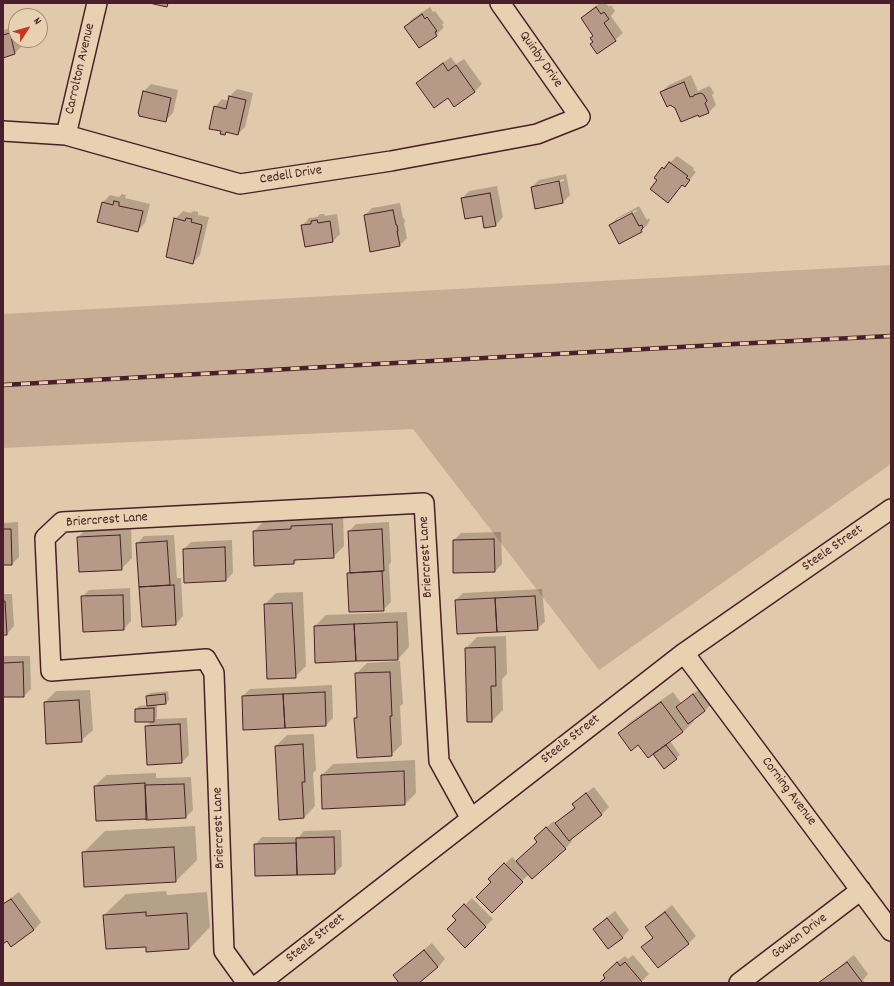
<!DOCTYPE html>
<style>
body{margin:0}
#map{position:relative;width:894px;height:986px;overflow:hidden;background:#e1caab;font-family:Dekko,sans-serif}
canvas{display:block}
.frame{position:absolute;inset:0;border:4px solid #4a1f2b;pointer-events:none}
.north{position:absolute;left:8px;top:8px;width:40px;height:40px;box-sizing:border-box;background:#e7d1b0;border:1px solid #a88a7b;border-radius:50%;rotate:53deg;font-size:11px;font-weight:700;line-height:16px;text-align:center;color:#4a1f2b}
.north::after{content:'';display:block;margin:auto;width:14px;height:18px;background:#c8321e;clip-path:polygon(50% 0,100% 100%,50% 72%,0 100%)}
</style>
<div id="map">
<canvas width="894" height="986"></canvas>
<div class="frame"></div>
<div class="north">N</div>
</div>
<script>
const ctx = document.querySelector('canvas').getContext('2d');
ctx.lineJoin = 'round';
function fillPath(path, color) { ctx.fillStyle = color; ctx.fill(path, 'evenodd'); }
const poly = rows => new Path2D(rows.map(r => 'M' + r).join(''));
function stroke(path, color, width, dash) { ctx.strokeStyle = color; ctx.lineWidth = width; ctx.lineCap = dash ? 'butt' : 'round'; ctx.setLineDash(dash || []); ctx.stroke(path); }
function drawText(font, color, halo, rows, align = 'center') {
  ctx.font = font + ' Dekko,sans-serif'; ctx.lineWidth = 3; ctx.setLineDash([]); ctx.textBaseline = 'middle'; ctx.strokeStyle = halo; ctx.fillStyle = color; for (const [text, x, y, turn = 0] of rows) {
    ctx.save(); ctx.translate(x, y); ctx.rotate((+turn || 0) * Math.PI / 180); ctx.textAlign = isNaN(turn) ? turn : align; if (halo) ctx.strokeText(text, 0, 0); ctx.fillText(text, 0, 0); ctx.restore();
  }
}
fillPath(poly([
 [891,265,891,464,599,670,413,429,3,448,3,314]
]), '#c8ad95');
fillPath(poly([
 [600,3,606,3,609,7,611,5,615,11,611,16,623,33,615,40,591,38,594,35,582,18,589,11],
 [430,7,433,12,435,11,444,23,442,25,444,27,436,35,405,27,412,19],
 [16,27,16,40,21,40,22,46,15,53,3,56,3,30],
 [451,57,456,64,464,59,482,84,475,91,454,106,448,97,417,83,425,76],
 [691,75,698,91,709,86,711,88,714,93,712,95,716,105,708,113,699,113,675,107,670,104,661,92,669,85],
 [151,84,178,90,173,113,165,121,144,91],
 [237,89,253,93,245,127,238,134,228,132,225,134,215,107,222,99,229,101,229,97],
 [677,156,694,168,693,170,696,172,685,186,683,184,675,194,668,201,658,180,663,168,670,161,671,162],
 [566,174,570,195,563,202,536,207,532,187,539,180],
 [564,179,564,181,539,186,539,184],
 [497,186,503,217,496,225,485,227,483,215,462,198,469,191],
 [122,194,126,195,125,198,150,204,145,223,138,230,103,202,110,195,119,197],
 [400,203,403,218,404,218,405,222,404,223,407,238,400,245,371,251,365,215,372,208],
 [639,206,647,220,649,218,650,220,648,223,648,224,641,231,610,225,617,218],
 [636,210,637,211,617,222,617,219],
 [183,211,191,213,194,211,198,212,198,215,209,217,200,255,193,263,175,219],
 [320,214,324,214,325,216,337,214,340,234,333,241,302,226,309,218,317,217],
 [343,513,344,546,333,557,298,559,294,563,254,531,265,520],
 [18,522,19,557,12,564,3,564,3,523],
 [389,522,391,562,389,565,391,602,383,610,348,573,351,570,349,531,356,524],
 [131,524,132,558,121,569,78,537,89,526],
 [501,532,502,564,495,571,454,540,461,533],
 [174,535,177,578,181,578,183,616,176,624,143,626,137,544,144,536],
 [232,540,233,573,226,580,184,549,191,542],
 [130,588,131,621,124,629,84,630,82,597,89,590],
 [542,589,545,622,537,629,456,600,463,593],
 [303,592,306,666,295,677,265,604,276,593],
 [3,594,12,594,14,626,7,634,3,634],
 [407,612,409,647,398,659,315,626,326,615],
 [506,636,507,674,502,679,503,710,492,721,466,648,477,637],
 [3,656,30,656,31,689,24,696,3,696],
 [400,661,403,704,400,706,402,744,391,755,355,718,358,716,356,674,367,663],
 [332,685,333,718,326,725,244,729,243,696,250,689],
 [701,688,712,703,705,711,693,719,694,721,683,732,670,741,680,755,676,758,653,753,619,733,630,722,673,692,681,703],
 [90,690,93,730,81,741,45,702,56,691],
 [168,691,169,700,166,703,157,704,157,717,155,719,187,718,189,755,182,762,148,764,146,727,152,721,136,709,139,706,148,705,147,696,150,693],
 [314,734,316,770,313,773,315,806,304,818,276,746,287,735],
 [415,760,416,793,405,804,323,808,322,775,333,764],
 [156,773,156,778,191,777,193,810,186,817,95,786,106,775],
 [594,787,609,807,602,814,570,839,572,841,565,849,529,874,492,911,493,881,490,879,512,857,517,862,538,842,542,831,554,821,556,824,564,816,575,807,573,804,581,797],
 [195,826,197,860,176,881,84,852,105,831],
 [341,830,342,866,334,874,256,875,255,845,262,837,299,837,304,831],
 [166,891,167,895,207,892,210,927,189,949,147,946,104,915,126,894],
 [19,892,41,922,34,930,7,940,3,942,3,904],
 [472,898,493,919,465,946,458,920,454,916],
 [672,905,696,936,689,943,658,967,643,947,654,937,646,927,653,920],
 [615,911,629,930,622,938,594,929,601,922],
 [432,943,445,959,438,967,417,983,400,983,394,975,401,968],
 [633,955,649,974,642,981,639,983,600,983,606,977,611,967,625,956,628,959],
 [854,955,868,974,863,980,865,983,819,983]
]), '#0003');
const building = poly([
 [149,3,168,3,167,7,149,3],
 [596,7,601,14,604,12,609,19,604,23,616,41,597,54,590,44,593,42,590,38,593,36,581,18,596,7],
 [422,14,425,19,427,17,437,31,435,32,437,36,419,48,404,27,422,14],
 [10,33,15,54,3,58,3,35,10,33],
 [443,63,448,71,456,65,475,92,454,107,448,98,434,108,416,83,443,63],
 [684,82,690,97,694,96,694,95,701,93,704,95,707,101,705,103,709,113,699,117,698,115,681,122,675,108,670,105,667,107,660,92,684,82],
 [143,91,171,98,166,122,139,116,139,114,138,113,143,91],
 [229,96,246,100,238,135,226,132,225,135,220,134,221,131,209,129,214,106,226,109,229,96],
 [669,162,688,176,686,178,690,180,685,187,682,185,668,203,650,189,657,180,654,178,662,167,664,169,669,162],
 [559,181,563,203,535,209,531,187,559,181],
 [490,193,496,226,484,228,482,216,465,219,461,198,490,193],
 [114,201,119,202,119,206,143,211,138,232,97,222,102,202,113,205,114,201],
 [393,210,396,225,397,225,398,231,397,231,400,246,370,252,364,215,393,210],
 [632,213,639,226,642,225,643,228,641,230,642,232,619,244,609,225,632,213],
 [174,218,185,221,186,218,192,219,191,222,202,225,193,264,166,257,174,218],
 [317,220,318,223,330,221,333,242,305,247,301,225,311,224,311,221,317,220],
 [332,524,334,558,294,560,294,564,254,566,253,531,291,529,291,526,332,524],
 [3,529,11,529,12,565,3,565,3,529],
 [382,529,384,571,350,573,348,531,382,529],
 [120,535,122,570,79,572,77,537,120,535],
 [494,539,495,572,453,573,453,540,494,539],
 [167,541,170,585,139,587,136,543,167,541],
 [225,547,226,581,184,583,183,549,225,547],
 [382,571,384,611,349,612,347,573,382,571],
 [174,585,176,625,142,627,139,587,174,585],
 [123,595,124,630,83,632,81,596,123,595],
 [535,596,538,630,497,632,495,598,535,596],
 [495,598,497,632,457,634,455,600,495,598],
 [3,601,5,601,7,635,3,635,3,601],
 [292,603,296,678,267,679,264,604,292,603],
 [397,622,398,660,356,661,354,624,397,622],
 [354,624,356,661,315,663,314,626,354,624],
 [495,647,496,686,491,686,492,722,467,722,465,648,495,647],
 [23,662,24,697,3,697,3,663,23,662],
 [390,672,392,716,390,716,392,756,357,758,354,718,357,718,355,673,390,672],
 [325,692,326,726,285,728,283,694,325,692],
 [165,694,166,704,147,706,146,696,165,694],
 [283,694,285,728,243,730,242,696,283,694],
 [693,694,705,711,688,724,676,707,693,694],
 [79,700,82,742,46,744,44,702,79,700],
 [661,702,683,732,648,758,638,745,631,751,618,733,661,702],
 [154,708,154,722,135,722,135,709,154,708],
 [180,724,182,763,147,765,145,726,180,724],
 [303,744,305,782,302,782,304,818,279,820,275,746,303,744],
 [666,745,677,759,664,769,653,754,666,745],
 [404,771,405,805,322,809,321,775,404,771],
 [145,783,147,819,96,821,94,786,145,783],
 [184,784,186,818,146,820,145,785,184,784],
 [586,793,602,815,569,841,555,823,575,808,572,804,586,793],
 [546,827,566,849,532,879,516,861,537,842,534,838,546,827],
 [334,837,335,874,297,875,296,838,334,837],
 [296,843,297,875,255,876,254,844,296,843],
 [174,847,176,882,84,887,82,852,174,847],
 [504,863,523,882,492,913,476,897,491,882,488,879,504,863],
 [11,899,34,930,11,947,7,941,3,944,3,904,11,899],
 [464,904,486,927,465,948,447,929,456,920,452,916,464,904],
 [146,912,146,916,187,913,189,949,146,952,146,947,106,949,103,915,146,912],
 [665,912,689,944,658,968,641,947,653,938,645,927,665,912],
 [607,918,623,938,608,949,593,929,607,918],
 [424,950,438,967,419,983,399,983,393,975,424,950],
 [617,962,620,966,625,962,642,982,641,983,599,983,605,978,603,975,617,962],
 [847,962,862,982,861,983,818,983,847,962]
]);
fillPath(building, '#b79987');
stroke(building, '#4a1f2b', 1);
const minor = poly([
 [3,131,66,135,240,184,391,161,537,134,580,117,500,3],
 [66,135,97,3],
 [684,653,891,931],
 [247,983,224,951,214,673,206,659,51,671,45,538,62,522,424,503,439,761,471,819],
 [260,983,684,653,891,509],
 [739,983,861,890]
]);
stroke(minor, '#4a1f2b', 22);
stroke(minor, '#e7d1b0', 19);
const rail = poly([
 [3,385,734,344,891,336]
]);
stroke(rail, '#4a1f2b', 4.5);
stroke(rail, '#e7d1b0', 3, [9]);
drawText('14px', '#4a1f2b', '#e7d1b0', [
 ["Quinby Drive",540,60,55],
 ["Carrolton Avenue",81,69,-77],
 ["Cedell Drive",291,176,-9],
 ["Briercrest Lane",107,521,-4],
 ["Steele Street",833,549,-35],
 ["Briercrest Lane",427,557,-93],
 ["Steele Street",571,740,-38],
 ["Corning Avenue",788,792,53],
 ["Briercrest Lane",220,828,-92],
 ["Gowan Drive",800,937,-37],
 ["Steele Street",316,939,-38]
]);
</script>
